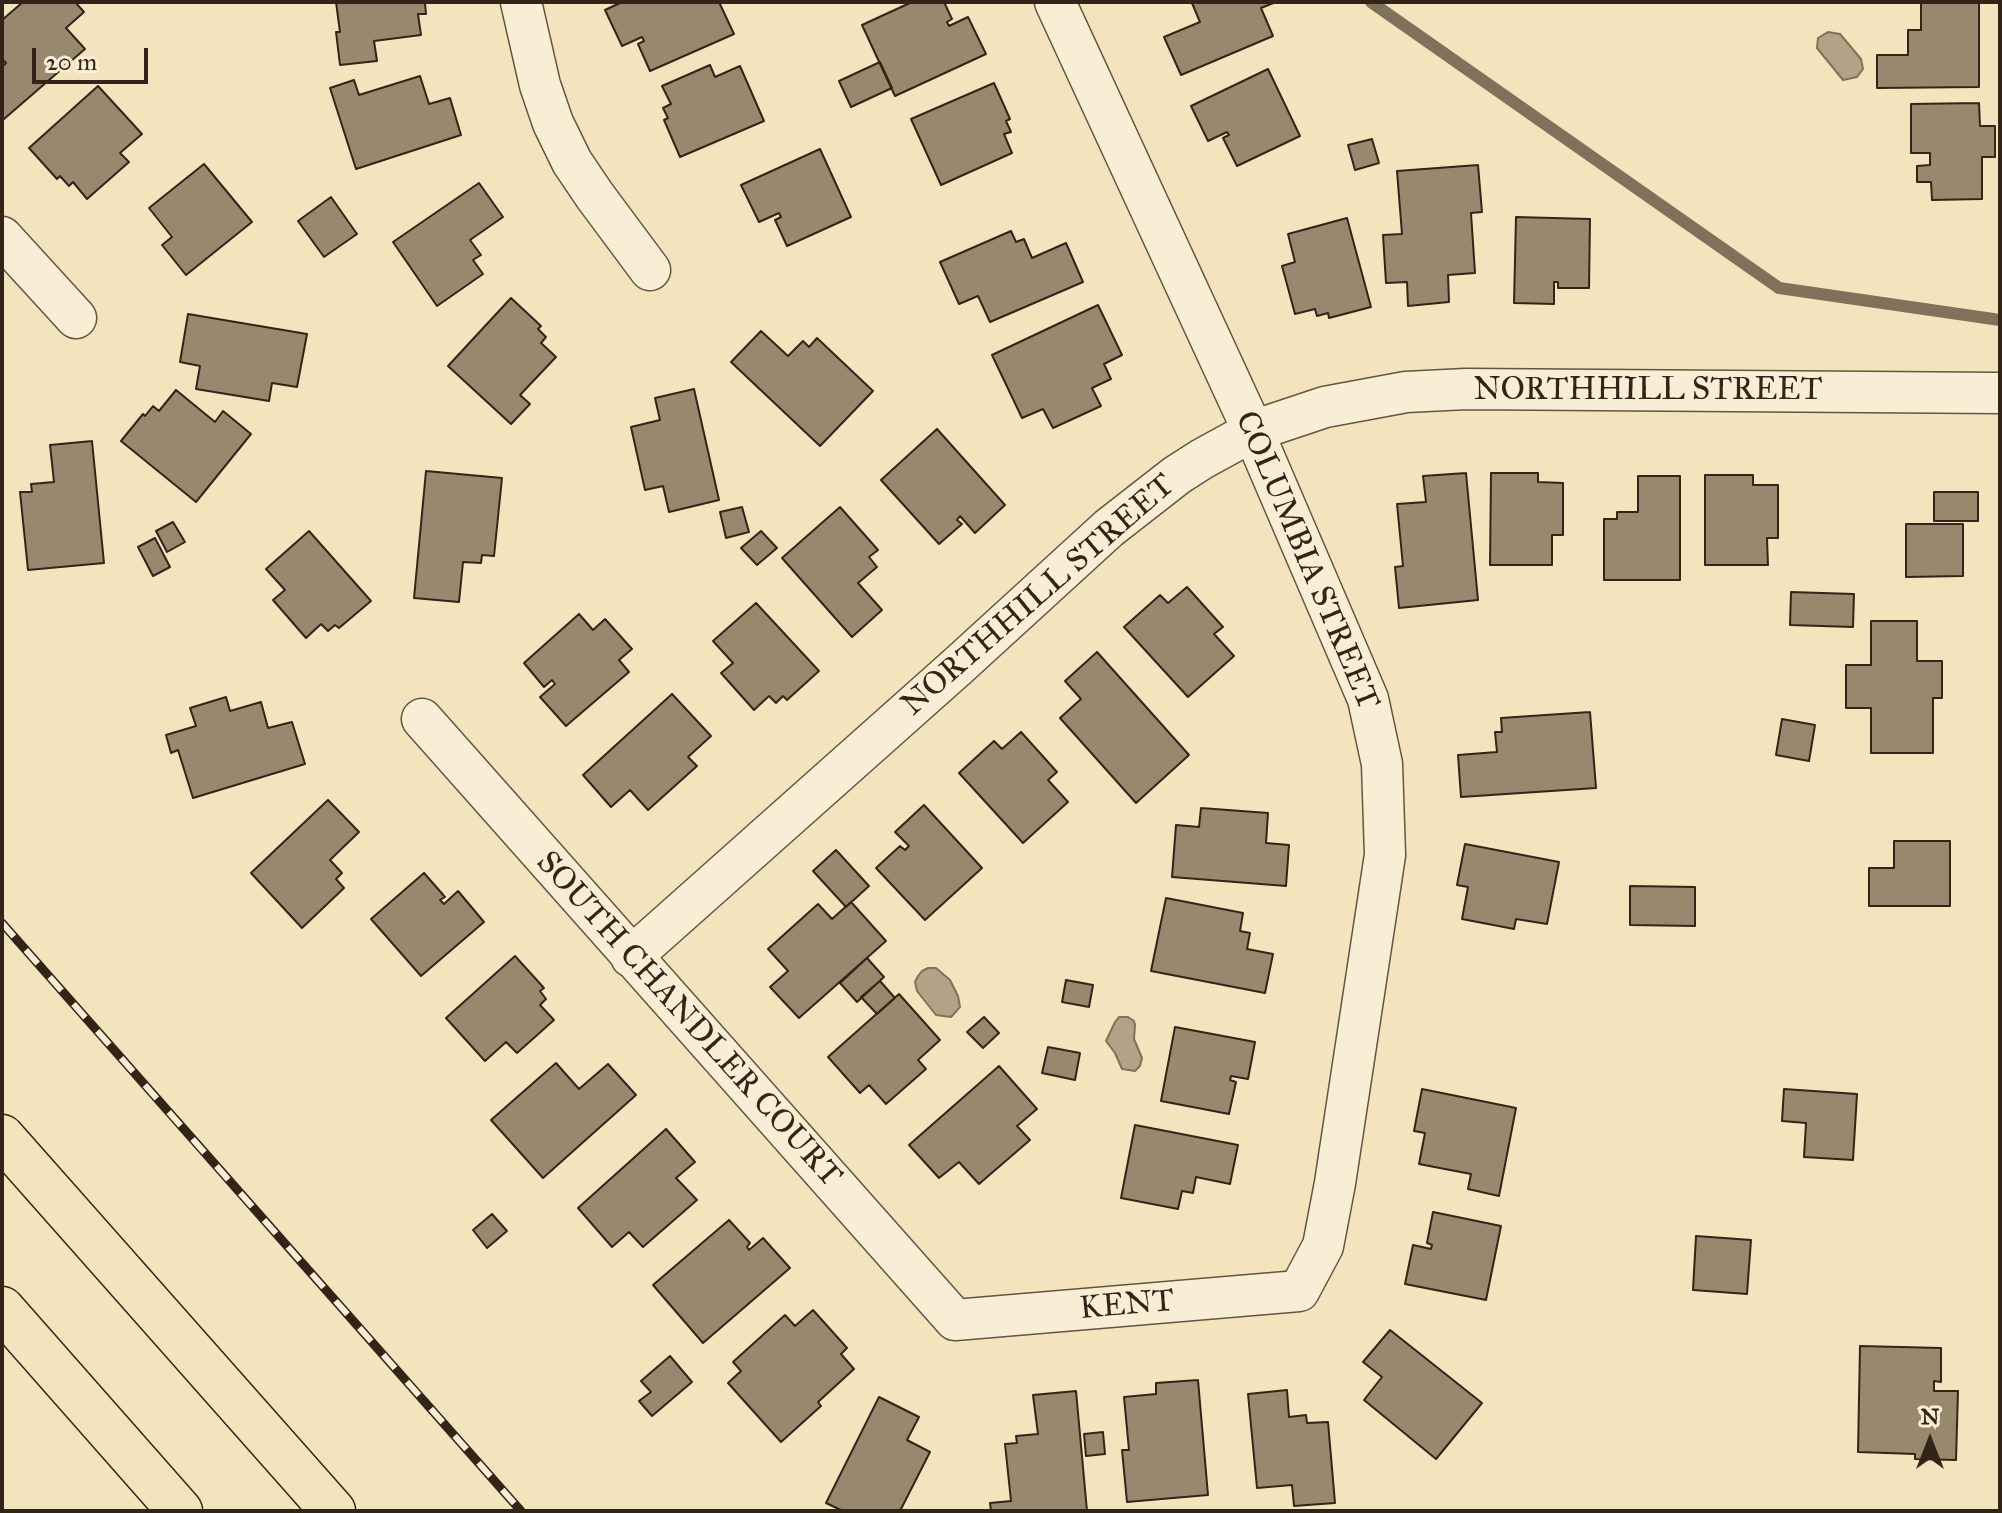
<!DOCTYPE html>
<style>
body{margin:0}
#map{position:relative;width:2002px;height:1513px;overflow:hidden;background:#f4e4be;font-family:"IM FELL Great Primer",serif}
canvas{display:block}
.frame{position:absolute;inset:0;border:4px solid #322518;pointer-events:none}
.north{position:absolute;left:1890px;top:1401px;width:80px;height:80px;-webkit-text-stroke:6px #f8edd5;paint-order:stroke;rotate:0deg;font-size:22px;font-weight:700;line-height:32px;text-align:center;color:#322518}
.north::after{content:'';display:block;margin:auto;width:28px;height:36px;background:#322518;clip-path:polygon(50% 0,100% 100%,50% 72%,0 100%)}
.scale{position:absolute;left:32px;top:48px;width:116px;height:36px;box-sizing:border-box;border:4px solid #322518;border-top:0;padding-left:10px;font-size:24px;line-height:28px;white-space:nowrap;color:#322518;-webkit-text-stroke:6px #f8edd5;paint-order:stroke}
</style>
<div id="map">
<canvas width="2002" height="1513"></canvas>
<div class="frame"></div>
<div class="north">N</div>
<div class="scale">20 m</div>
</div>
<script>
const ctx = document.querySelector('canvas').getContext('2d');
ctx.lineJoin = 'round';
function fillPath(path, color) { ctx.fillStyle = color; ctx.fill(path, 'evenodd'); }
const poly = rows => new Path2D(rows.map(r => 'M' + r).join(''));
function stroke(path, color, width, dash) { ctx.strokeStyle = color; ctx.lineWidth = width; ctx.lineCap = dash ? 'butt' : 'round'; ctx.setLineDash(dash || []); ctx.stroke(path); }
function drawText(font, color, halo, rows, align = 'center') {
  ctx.font = font + ' "IM FELL Great Primer",serif'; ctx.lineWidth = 7; ctx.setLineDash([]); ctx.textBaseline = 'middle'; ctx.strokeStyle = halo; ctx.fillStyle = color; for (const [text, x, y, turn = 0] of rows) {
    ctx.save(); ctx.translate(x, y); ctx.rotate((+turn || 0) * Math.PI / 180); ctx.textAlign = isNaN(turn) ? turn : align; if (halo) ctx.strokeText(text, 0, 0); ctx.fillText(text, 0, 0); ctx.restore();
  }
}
const water = poly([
 [1828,32,1840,34,1861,59,1863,69,1857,77,1843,80,1817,48,1818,38,1828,32],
 [928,968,936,968,950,980,958,996,960,1007,951,1017,936,1015,917,991,915,982,918,976,922,971,928,968],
 [1119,1017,1128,1017,1134,1021,1135,1025,1134,1039,1142,1058,1140,1066,1135,1071,1122,1069,1115,1053,1106,1041,1115,1022,1119,1017]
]);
fillPath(water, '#b2a386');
stroke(water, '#7f715a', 2);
stroke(poly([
 [1371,2,1779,288,2000,320]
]), '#7f715a', 12);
const building = poly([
 [23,2,75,2,84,12,66,28,85,49,4,119,2,117,2,67,6,63,2,59,2,20,23,2],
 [336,2,429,2,425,3,426,14,418,14,421,35,374,41,377,61,340,65,336,32,340,32,336,2],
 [622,2,719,2,734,34,650,71,638,44,644,41,642,37,622,46,605,10,622,2],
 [912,2,944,2,952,19,947,22,949,26,968,17,986,54,895,96,862,25,912,2],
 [1276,2,1261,8,1273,36,1181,75,1164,37,1200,22,1192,3,1276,2],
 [1921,2,1979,2,1979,87,1877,88,1877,55,1908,55,1908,30,1921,30,1921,2],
 [880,62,892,88,851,107,839,81,880,62],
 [710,65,715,77,740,66,764,121,680,157,664,120,668,118,663,108,671,104,662,86,710,65],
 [1268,69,1300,136,1237,166,1223,138,1229,135,1227,132,1208,141,1191,106,1268,69],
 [420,76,429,104,450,98,461,135,356,169,330,88,354,80,359,95,420,76],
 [994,83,1010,119,1006,121,1011,132,1004,134,1012,153,941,185,911,119,994,83],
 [98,86,142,134,120,153,129,162,87,199,73,182,69,186,60,176,57,179,29,148,98,86],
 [1979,103,1980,126,1995,126,1995,157,1982,157,1982,199,1932,200,1931,182,1917,182,1917,166,1930,165,1930,153,1911,153,1911,104,1979,103],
 [1372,139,1379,163,1355,170,1348,145,1372,139],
 [820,149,851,217,787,246,775,220,781,217,779,213,759,222,741,185,820,149],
 [204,164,252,222,186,275,162,245,172,237,149,208,204,164],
 [1478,165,1482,212,1471,213,1475,273,1448,275,1449,302,1408,306,1407,282,1386,283,1383,235,1402,234,1397,171,1478,165],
 [479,183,503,217,470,240,481,255,473,260,483,274,437,306,393,242,479,183],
 [331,197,357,234,324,257,298,221,331,197],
 [1516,217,1590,219,1589,288,1558,288,1558,282,1554,282,1554,304,1514,303,1516,217],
 [1347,218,1371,307,1329,318,1328,313,1317,316,1315,309,1295,314,1282,266,1295,262,1288,234,1347,218],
 [1011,231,1016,242,1024,239,1032,258,1066,243,1083,282,990,322,978,296,959,304,940,262,1011,231],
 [511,298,541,326,538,329,546,337,541,343,556,357,520,395,530,404,511,424,448,366,511,298],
 [1098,305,1122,355,1104,364,1111,379,1092,388,1101,406,1053,428,1043,409,1022,418,992,355,1098,305],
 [188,314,307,334,297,387,272,383,269,401,196,389,200,366,180,362,188,314],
 [761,331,788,356,803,341,809,347,817,338,873,391,820,446,731,362,761,331],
 [694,389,719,500,669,512,663,486,645,490,631,427,660,420,655,398,694,389],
 [176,390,215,422,223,411,251,434,196,502,121,441,143,414,145,416,153,406,159,411,176,390],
 [937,429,1005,505,975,533,960,516,957,520,962,524,939,544,881,480,937,429],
 [92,441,104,563,28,570,20,492,32,492,31,484,54,482,50,445,92,441],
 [426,471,502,478,494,556,482,555,481,563,463,562,459,602,414,598,426,471],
 [1466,473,1478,600,1399,608,1395,567,1403,566,1397,504,1426,502,1423,476,1466,473],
 [1491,473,1538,473,1538,482,1563,483,1563,535,1552,535,1552,565,1490,565,1491,473],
 [1705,475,1753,475,1753,485,1778,485,1778,538,1767,538,1768,565,1705,565,1705,475],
 [1638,476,1680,476,1680,580,1604,580,1604,519,1617,519,1617,512,1638,512,1638,476],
 [1934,492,1978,492,1978,521,1934,521,1934,492],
 [742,507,749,532,726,538,720,512,742,507],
 [840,507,878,550,869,557,877,567,858,583,882,610,852,637,782,558,840,507],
 [173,522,185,542,167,552,156,531,173,522],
 [1906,524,1963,524,1963,576,1906,577,1906,524],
 [309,531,371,601,339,628,335,625,328,631,321,624,306,638,273,600,285,590,266,569,309,531],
 [761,531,777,548,757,565,741,548,761,531],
 [155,538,170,567,153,576,138,547,155,538],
 [1187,587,1223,627,1214,634,1234,656,1188,697,1124,627,1160,595,1168,603,1187,587],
 [1791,592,1854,594,1853,627,1790,625,1791,592],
 [756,603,819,671,787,700,783,696,776,703,769,696,754,710,721,673,733,663,713,641,756,603],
 [579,614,593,630,605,619,632,649,619,660,629,672,566,726,540,697,555,684,552,680,544,687,524,663,579,614],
 [1871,621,1917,621,1917,661,1942,661,1942,698,1933,698,1933,753,1871,753,1871,708,1846,708,1846,665,1871,665,1871,621],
 [1097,652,1189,755,1136,803,1060,718,1081,699,1065,681,1097,652],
 [672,694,711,736,688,757,697,766,648,810,630,790,611,807,583,775,672,694],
 [226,697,230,711,261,702,268,728,292,722,305,764,193,798,178,750,171,753,166,735,196,726,190,708,226,697],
 [1590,712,1596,788,1461,797,1458,755,1497,752,1495,732,1502,732,1501,718,1590,712],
 [1782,719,1815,725,1809,761,1776,755,1782,719],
 [1021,732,1057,772,1048,780,1068,802,1023,843,959,773,994,741,1002,749,1021,732],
 [328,800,359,832,330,860,342,873,336,879,344,888,302,928,251,873,328,800],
 [924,805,982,868,925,920,876,868,900,846,905,850,909,846,895,832,924,805],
 [1201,808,1268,813,1266,843,1289,845,1286,886,1172,877,1176,825,1199,827,1201,808],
 [1894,841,1950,841,1950,906,1869,906,1869,868,1894,868,1894,841],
 [1465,844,1559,862,1547,924,1516,919,1514,929,1462,919,1468,887,1457,885,1465,844],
 [836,850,869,886,846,907,813,871,836,850],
 [424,873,445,897,440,900,444,904,458,891,484,922,421,976,371,919,424,873],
 [1630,886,1695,887,1695,926,1630,925,1630,886],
 [1166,898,1243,913,1240,931,1250,933,1247,949,1273,954,1265,993,1151,971,1166,898],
 [851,902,886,941,799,1018,770,987,788,971,768,949,818,904,832,919,851,902],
 [515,956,544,988,540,991,546,999,540,1005,554,1020,517,1053,506,1042,485,1061,446,1018,515,956],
 [867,958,884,977,857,1002,840,983,867,958],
 [1066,980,1093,985,1089,1007,1062,1002,1066,980],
 [880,981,895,998,877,1014,861,997,880,981],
 [899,994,940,1040,918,1060,926,1069,886,1104,869,1085,860,1093,828,1057,899,994],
 [984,1017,999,1033,983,1048,967,1032,984,1017],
 [1175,1027,1255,1042,1248,1079,1231,1076,1230,1080,1236,1082,1229,1114,1161,1101,1175,1027],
 [1048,1047,1080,1053,1075,1080,1042,1073,1048,1047],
 [556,1063,579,1089,608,1064,636,1095,543,1178,491,1120,556,1063],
 [999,1066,1037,1109,1017,1126,1030,1140,979,1184,959,1162,939,1178,909,1145,999,1066],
 [1422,1089,1516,1108,1499,1196,1468,1189,1471,1174,1419,1164,1425,1133,1414,1131,1422,1089],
 [1784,1089,1857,1094,1853,1160,1804,1157,1806,1123,1782,1121,1784,1089],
 [1135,1125,1238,1145,1230,1184,1196,1177,1193,1193,1182,1191,1178,1209,1121,1198,1135,1125],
 [666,1129,695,1162,676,1178,697,1200,643,1247,629,1232,612,1247,578,1208,666,1129],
 [1433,1212,1501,1226,1486,1300,1405,1284,1413,1245,1431,1249,1432,1245,1427,1243,1433,1212],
 [492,1214,507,1231,487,1248,473,1230,492,1214],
 [729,1220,750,1243,747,1247,749,1250,763,1238,790,1268,703,1343,653,1285,729,1220],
 [1696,1236,1751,1240,1747,1294,1693,1290,1696,1236],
 [813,1310,847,1348,841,1354,854,1369,818,1402,821,1406,781,1442,728,1383,741,1371,733,1362,785,1315,795,1326,813,1310],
 [1390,1330,1482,1403,1436,1459,1364,1400,1382,1377,1363,1362,1390,1330],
 [1860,1346,1941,1348,1941,1382,1934,1381,1934,1391,1958,1391,1956,1460,1915,1459,1915,1454,1858,1452,1860,1346],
 [670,1356,692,1382,652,1416,639,1401,651,1392,641,1381,670,1356],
 [1198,1380,1208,1495,1127,1502,1122,1450,1129,1450,1124,1397,1156,1394,1156,1383,1198,1380],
 [1287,1390,1289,1417,1306,1415,1307,1423,1328,1422,1335,1503,1294,1506,1292,1485,1257,1488,1248,1394,1287,1390],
 [1076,1391,1087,1511,991,1511,990,1503,1011,1501,1005,1444,1017,1443,1016,1436,1038,1434,1033,1395,1076,1391],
 [879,1397,919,1417,907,1440,930,1452,900,1511,843,1511,826,1503,879,1397],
 [1103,1432,1105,1454,1086,1456,1084,1434,1103,1432]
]);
fillPath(building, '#97886e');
stroke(building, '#322518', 2);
const street = poly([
 [521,2,540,85,553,123,572,162,595,196,650,270],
 [2,237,76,318],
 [422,719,955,1320,1299,1291,1323,1246,1335,1183,1385,855,1382,764,1368,699,1253,431,1055,2],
 [631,957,958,666,1109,528,1177,475,1202,459,1253,431,1325,407,1406,392,1466,389,2000,393]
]);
const primary = poly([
 [2,1137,333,1511],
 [2,1309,180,1511]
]);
stroke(street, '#625542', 43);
stroke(primary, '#322518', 47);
stroke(street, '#f8edd5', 40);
stroke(primary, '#f4e4be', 44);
const rail = poly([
 [2,923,521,1511]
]);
stroke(rail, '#322518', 9);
stroke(rail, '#f8edd5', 6, [18]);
drawText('32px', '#322518', '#f8edd5', [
 ["NORTHHILL STREET",1648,391],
 ["COLUMBIA STREET",1306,561,67],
 ["NORTHHILL STREET",1039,596,-41],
 ["SOUTH CHANDLER COURT",688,1020,48],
 ["KENT",1127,1306,-5]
]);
</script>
